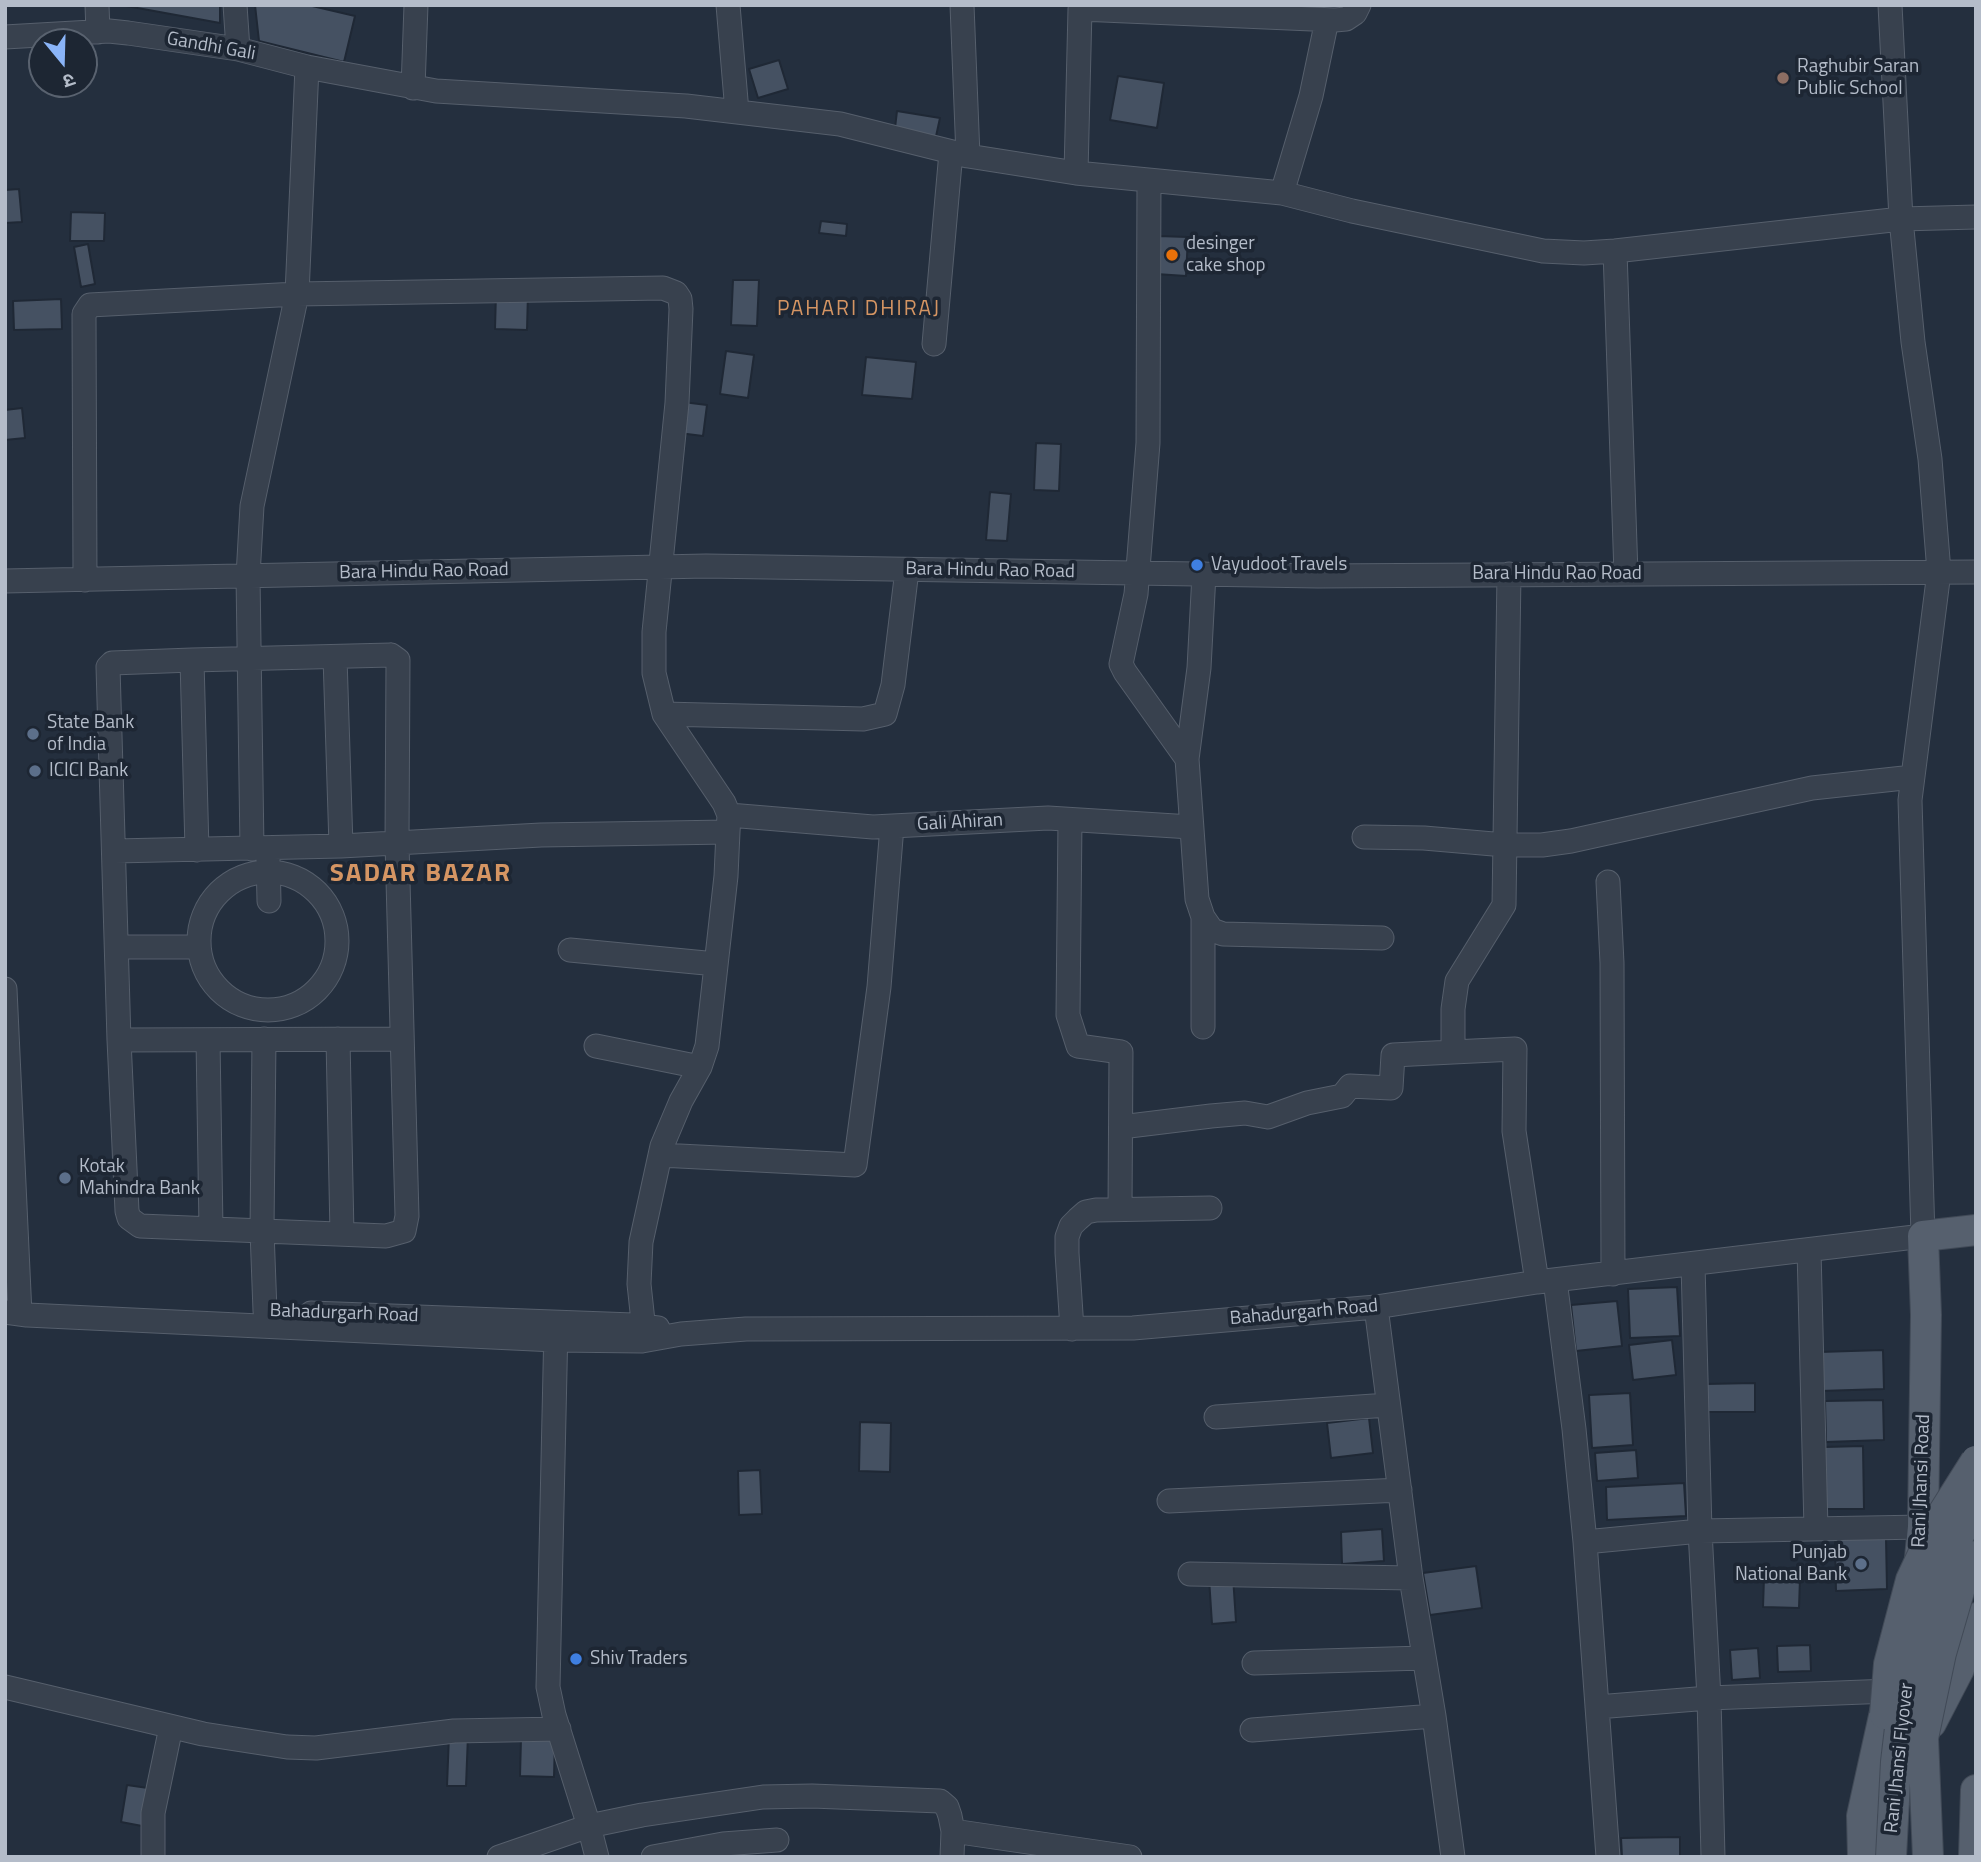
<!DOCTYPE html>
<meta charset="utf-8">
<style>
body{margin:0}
#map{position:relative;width:1981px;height:1862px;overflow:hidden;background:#242f3e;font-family:"Titillium Web","Noto Sans Devanagari",sans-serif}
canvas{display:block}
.frame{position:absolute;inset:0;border:7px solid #b4bcc9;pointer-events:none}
.north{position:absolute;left:28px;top:28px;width:70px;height:70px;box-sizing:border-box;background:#1d2633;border:2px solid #59626f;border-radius:50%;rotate:161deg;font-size:19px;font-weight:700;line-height:28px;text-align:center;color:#b4bcc9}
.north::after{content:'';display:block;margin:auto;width:24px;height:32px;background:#8ab4f8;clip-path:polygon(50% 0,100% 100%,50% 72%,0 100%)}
</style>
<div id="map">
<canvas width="1981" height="1862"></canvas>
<div class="frame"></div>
<div class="north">उ</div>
</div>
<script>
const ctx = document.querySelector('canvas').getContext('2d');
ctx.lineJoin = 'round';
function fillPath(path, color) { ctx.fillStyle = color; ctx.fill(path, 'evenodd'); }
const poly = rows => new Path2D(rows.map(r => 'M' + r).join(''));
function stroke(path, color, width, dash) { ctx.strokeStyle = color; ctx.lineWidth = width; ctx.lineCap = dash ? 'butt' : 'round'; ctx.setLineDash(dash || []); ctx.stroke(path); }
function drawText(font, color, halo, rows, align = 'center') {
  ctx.font = font + ' "Titillium Web",sans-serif'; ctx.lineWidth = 7; ctx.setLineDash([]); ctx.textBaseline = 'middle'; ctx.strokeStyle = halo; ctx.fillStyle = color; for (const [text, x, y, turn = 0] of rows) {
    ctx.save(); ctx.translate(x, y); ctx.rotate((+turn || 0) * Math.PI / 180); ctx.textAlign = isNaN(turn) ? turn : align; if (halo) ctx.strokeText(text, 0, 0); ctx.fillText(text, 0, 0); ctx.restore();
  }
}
const building = poly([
 [121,5,220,5,220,23,121,5],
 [255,5,308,5,355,16,344,62,259,41,255,5],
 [779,60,788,89,758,98,749,69,779,60],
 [1118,76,1164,83,1157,128,1110,120,1118,76],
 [897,111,940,118,935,141,895,128,897,111],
 [19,189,22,222,5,223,5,190,19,189],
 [71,212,105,213,104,241,70,241,71,212],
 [821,221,847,224,846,236,819,233,821,221],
 [1158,236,1188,237,1186,276,1156,274,1158,236],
 [88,244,95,284,81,287,74,247,88,244],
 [733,280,759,280,757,326,731,325,733,280],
 [496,292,528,293,527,330,495,329,496,292],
 [61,299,62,329,14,330,13,301,61,299],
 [726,351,754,355,748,398,720,394,726,351],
 [866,357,916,362,912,399,862,395,866,357],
 [683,402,707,405,703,436,679,433,683,402],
 [22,408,25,438,5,440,5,410,22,408],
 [1036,443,1061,444,1059,491,1034,490,1036,443],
 [990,492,1011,494,1007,541,986,540,990,492],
 [1677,1287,1680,1336,1630,1338,1628,1289,1677,1287],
 [1617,1301,1622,1346,1576,1351,1571,1305,1617,1301],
 [1672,1340,1676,1375,1633,1380,1629,1345,1672,1340],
 [1883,1350,1884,1389,1820,1391,1819,1352,1883,1350],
 [1755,1383,1755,1412,1705,1412,1705,1384,1755,1383],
 [1630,1393,1633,1445,1592,1448,1589,1395,1630,1393],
 [1883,1400,1884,1440,1826,1442,1825,1401,1883,1400],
 [1369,1418,1373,1453,1331,1458,1327,1423,1369,1418],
 [860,1422,891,1423,890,1472,859,1471,860,1422],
 [1863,1446,1864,1509,1825,1509,1824,1447,1863,1446],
 [1636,1450,1638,1478,1597,1481,1595,1453,1636,1450],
 [760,1470,762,1514,739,1515,738,1471,760,1470],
 [1684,1483,1686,1516,1607,1520,1606,1487,1684,1483],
 [1382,1529,1384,1561,1342,1564,1341,1532,1382,1529],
 [1886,1538,1887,1589,1836,1591,1835,1539,1886,1538],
 [1476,1566,1482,1608,1430,1615,1423,1573,1476,1566],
 [1233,1576,1236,1622,1212,1624,1209,1578,1233,1576],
 [1764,1577,1800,1578,1799,1608,1763,1607,1764,1577],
 [1810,1645,1811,1671,1778,1672,1777,1646,1810,1645],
 [1758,1648,1760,1678,1732,1680,1730,1650,1758,1648],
 [449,1735,468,1735,466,1786,447,1786,449,1735],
 [521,1738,555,1739,554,1777,520,1776,521,1738],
 [127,1785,148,1788,142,1826,121,1822,127,1785],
 [1680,1837,1680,1857,1622,1857,1621,1838,1680,1837]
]);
fillPath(building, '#455162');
stroke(building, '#1f2835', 2);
const minor = poly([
 [97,5,98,32],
 [235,5,238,49],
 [728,5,737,112],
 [962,5,968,156],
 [5,37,109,31,128,33,238,49,307,67,436,91,686,106,840,124,968,156,1076,173,1282,193,1352,211,1543,251,1584,253,1615,251,1901,219,1976,217],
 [413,88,416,5],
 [1076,173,1080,9,1335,20,1346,19,1355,13,1359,5],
 [1149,181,1148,443,1136,594,1121,664,1125,672,1187,759],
 [1282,193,1311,96,1327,20],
 [1615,251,1626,574],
 [934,344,951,152],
 [1204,574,1199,668,1187,759,1197,899,1203,917,1212,930,1223,934,1382,938],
 [1509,574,1504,905,1457,981,1453,1009,1453,1052,1515,1049,1514,1131,1537,1282],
 [85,580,84,314,90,305,297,294,663,288,676,293,680,299,681,309,677,403,654,632,654,673,664,714,724,803,729,815,728,832,726,876,707,1046,700,1067,681,1101,662,1146,641,1242,639,1284,645,1340],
 [5,581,706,566,1318,576,1976,572],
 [391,655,398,660,397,843,407,1216,404,1231,386,1236,140,1226,129,1218,127,1211,119,1040,108,667,112,663,192,660,391,655],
 [335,657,341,846],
 [192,660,197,850],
 [664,714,863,719,885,714,893,685,907,570],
 [729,815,873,827,1048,818,1191,827],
 [1070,820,1068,1015,1078,1046,1121,1052,1120,1209],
 [1364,837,1424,838,1505,845,1542,845,1571,841,1812,788,1913,777],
 [252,849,248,576,252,506,297,294,307,67],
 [115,851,341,846,541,835,728,832],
 [268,858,269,901],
 '199 941a69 69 0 1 1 138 0a69 69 0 1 1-138 0Z',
 [1608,882,1612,963,1613,1274],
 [117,947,199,947],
 [570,950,716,964],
 [5,989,20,1314],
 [1203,1027,1203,917],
 [264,1039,262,1231,265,1311],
 [338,1039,342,1234],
 [119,1040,402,1039],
 [208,1040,211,1229],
 [596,1046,700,1067],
 [1121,1127,1211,1116,1245,1113,1268,1117,1307,1103,1342,1096,1350,1086,1391,1088,1393,1055,1453,1052],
 [660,1155,855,1165,879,987,892,826],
 [1809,1250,1816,1529],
 [1693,1264,1700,1531,1709,1698,1713,1857],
 [1555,1280,1574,1429,1585,1542,1608,1857],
 [1376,1307,1411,1578,1434,1716,1453,1857],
 [5,1312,27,1315,555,1340,642,1341,681,1334,746,1329,1133,1328,1376,1307,1537,1282,1923,1236,1910,800,1939,572,1930,459,1913,342,1901,219,1890,5],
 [311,1313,633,1325,658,1328],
 [556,1325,548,1687,554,1715,589,1826,597,1857],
 [1072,1329,1067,1253,1067,1237,1071,1226,1078,1219,1086,1212,1096,1210,1210,1208],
 [1216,1417,1388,1405],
 [1169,1501,1400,1490],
 [1585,1542,1700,1531,1923,1527],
 [1190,1574,1411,1578],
 [1254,1663,1423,1658],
 [5,1687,203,1734,287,1747,316,1748,454,1731,559,1729],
 [1597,1707,1709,1698,1890,1691],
 [1252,1730,1434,1716],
 [953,1831,1130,1857],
 [153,1857,153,1813,171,1727],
 [499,1857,589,1826,642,1815,763,1797,812,1796,940,1801,947,1807,950,1816,953,1831,952,1857],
 [653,1857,723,1844,777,1840]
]);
const major = poly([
 [1920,1558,1923,1527,1926,1315,1923,1236,1976,1230],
 [1931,1723,1959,1669,1976,1618],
 [1863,1857,1862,1816,1890,1689],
 [1974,1857,1976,1790]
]);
stroke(minor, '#565f6c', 25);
stroke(major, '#414a57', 32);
stroke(minor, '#38414e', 23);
stroke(major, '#56606e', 30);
const majorBridge = poly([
 [1885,1714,1889,1664,1911,1580,1940,1518,1976,1461],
 [1891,1857,1896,1762,1903,1703,1920,1632,1941,1566,1976,1505],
 [1928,1857,1923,1738,1941,1653,1964,1574,1976,1556]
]);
stroke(majorBridge, '#414a57', 32, []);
stroke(majorBridge, '#56606e', 30);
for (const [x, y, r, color] of [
 [1783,78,7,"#8d6e63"],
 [1172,255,7,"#e8710a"],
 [1197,565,7,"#3f7fe0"],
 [33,734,7,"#5c6f8a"],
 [35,771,7,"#5c6f8a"],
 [65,1178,7,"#5c6f8a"],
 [1861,1564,7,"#5c6f8a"],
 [576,1659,7,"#3f7fe0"]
]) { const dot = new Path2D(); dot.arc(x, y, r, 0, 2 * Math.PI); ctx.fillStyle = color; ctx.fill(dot); stroke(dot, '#1d2633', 2.5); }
drawText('19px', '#b4bcc9', '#1d2633', [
 ["Gandhi Gali",211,47,10],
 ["Bara Hindu Rao Road",990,571,1],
 ["Bara Hindu Rao Road",424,572,-1],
 ["Bara Hindu Rao Road",1557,574],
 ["Gali Ahiran",960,823,-3],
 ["Bahadurgarh Road",1304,1313,-5],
 ["Bahadurgarh Road",344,1314,2],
 ["Rani Jhansi Road",1922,1481,-88],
 ["Rani Jhansi Flyover",1900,1758,-84]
]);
drawText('19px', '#b4bcc9', '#1d2633', [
 ["Raghubir Saran",1797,67],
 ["Public School",1797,89],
 ["desinger",1186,244],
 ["cake shop",1186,266],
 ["Vayudoot Travels",1211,565],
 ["State Bank",47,723],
 ["of India",47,745],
 ["ICICI Bank",49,771],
 ["Kotak",79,1167],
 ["Mahindra Bank",79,1189],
 ["Punjab",1847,1553,"right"],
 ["National Bank",1847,1575,"right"],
 ["Shiv Traders",590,1659]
], 'left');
ctx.letterSpacing = '2px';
drawText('21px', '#d59563', '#1d2633', [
 ["PAHARI DHIRAJ",859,310]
]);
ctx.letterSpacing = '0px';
ctx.letterSpacing = '2px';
drawText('bold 26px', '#d59563', '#1d2633', [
 ["SADAR BAZAR",421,875]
]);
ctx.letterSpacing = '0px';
</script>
